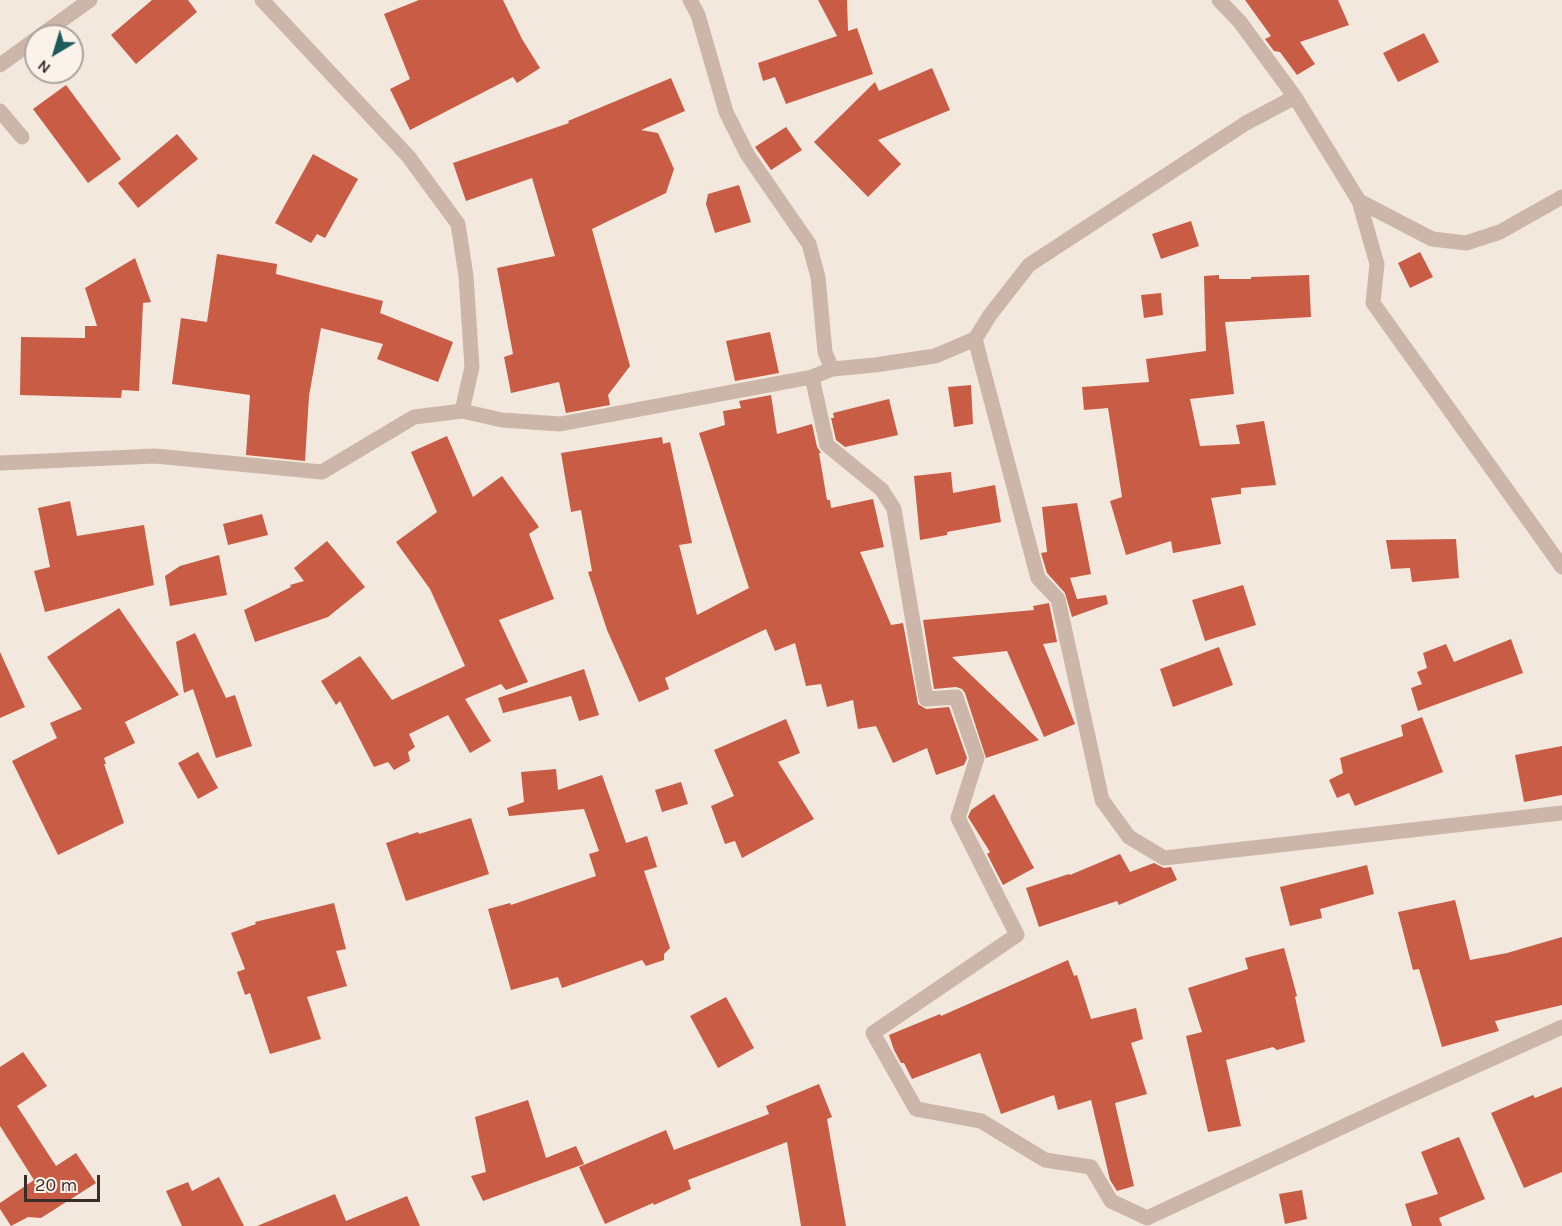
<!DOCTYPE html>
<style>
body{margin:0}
#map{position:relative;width:1562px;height:1226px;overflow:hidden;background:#f3e8de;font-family:Karla,sans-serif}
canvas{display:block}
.north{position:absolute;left:24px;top:24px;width:60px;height:60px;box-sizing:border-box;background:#fbf2ea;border:2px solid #ada39d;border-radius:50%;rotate:218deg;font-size:16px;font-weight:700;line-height:24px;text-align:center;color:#392d29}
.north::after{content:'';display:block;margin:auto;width:21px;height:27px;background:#1d5c5c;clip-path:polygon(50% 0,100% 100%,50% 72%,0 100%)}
.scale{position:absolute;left:24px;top:1175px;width:76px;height:27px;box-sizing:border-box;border:3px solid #392d29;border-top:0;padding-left:8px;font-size:18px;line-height:21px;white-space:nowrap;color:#392d29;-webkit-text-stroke:4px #fbf2ea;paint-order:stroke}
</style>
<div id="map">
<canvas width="1562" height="1226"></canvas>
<div class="north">N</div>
<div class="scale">20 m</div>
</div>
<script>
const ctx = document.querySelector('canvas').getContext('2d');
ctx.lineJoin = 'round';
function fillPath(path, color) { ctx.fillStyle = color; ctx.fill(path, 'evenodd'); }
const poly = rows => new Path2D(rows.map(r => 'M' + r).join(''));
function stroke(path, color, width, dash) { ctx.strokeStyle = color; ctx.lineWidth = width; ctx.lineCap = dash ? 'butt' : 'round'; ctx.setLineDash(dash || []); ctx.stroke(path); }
fillPath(poly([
 [152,0,188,0,197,12,136,64,111,35],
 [419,0,503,0,522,39,540,68,517,83,513,77,410,130,390,89,410,79,384,14],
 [818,0,847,0,848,31,857,28,873,74,786,104,775,77,763,81,758,63,837,36],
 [1245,0,1338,0,1349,25,1300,42,1315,64,1297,75,1280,52,1274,51,1265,39,1271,36],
 [1424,33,1439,62,1398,82,1383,53],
 [932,68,950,110,878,140,901,164,868,197,814,142,875,82,879,91],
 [671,78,685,111,641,130,658,133,674,169,666,193,592,229,630,366,608,395,610,405,566,413,559,382,511,393,504,357,513,354,497,268,555,256,532,178,466,201,453,163,569,123,568,121],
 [66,85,121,159,88,183,33,109],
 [786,127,802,150,771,170,755,147],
 [177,134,198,159,138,208,118,183],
 [313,154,358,179,325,238,317,234,311,243,275,223],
 [739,185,751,222,715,233,706,204,708,194],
 [1191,221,1199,246,1161,259,1152,234],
 [1420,252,1433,277,1410,288,1398,263],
 [217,254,277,264,276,274,383,301,380,313,453,342,438,382,377,359,383,344,321,328,309,396,305,461,246,455,250,395,172,384,181,318,207,322],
 [135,258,151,302,143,303,139,391,122,390,121,398,20,395,21,337,85,338,85,326,97,326,85,288],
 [1219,275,1219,279,1251,279,1251,277,1309,275,1311,317,1225,322,1234,394,1190,399,1200,446,1240,444,1236,425,1264,421,1276,485,1241,488,1241,494,1211,498,1221,544,1173,553,1171,541,1126,555,1110,501,1122,497,1108,408,1084,410,1082,387,1149,382,1146,359,1206,351,1204,276],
 [1161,293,1163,315,1144,318,1141,295],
 [770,332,779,373,735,381,726,341],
 [971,385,973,424,954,427,948,387],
 [771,395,777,434,812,424,817,447,821,453,819,453,827,500,830,500,831,508,873,499,884,547,860,552,891,625,903,623,918,704,926,709,949,707,967,758,964,765,936,775,927,748,893,763,876,726,858,729,853,700,827,707,821,684,806,686,795,643,775,651,766,629,665,678,669,689,639,702,607,630,588,572,592,571,581,510,571,512,561,453,662,437,663,444,670,442,692,543,679,545,697,615,749,588,699,433,725,425,723,411,741,408,739,401],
 [889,399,898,435,845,447,836,440,831,418,834,418,833,413],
 [447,436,473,497,502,476,539,527,529,534,554,599,499,620,528,682,506,690,501,684,465,699,491,741,470,753,448,715,409,734,415,747,408,752,410,761,394,770,388,762,374,767,340,701,336,705,321,681,360,656,392,700,465,666,430,589,396,542,437,512,411,452],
 [951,472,953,493,995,485,1001,522,947,532,947,535,920,540,914,476],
 [70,501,77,536,144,525,154,585,45,612,34,571,50,567,38,508],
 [1077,503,1091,574,1070,578,1077,599,1106,595,1108,604,1072,617,1065,593,1047,573,1041,553,1047,552,1042,507],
 [262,514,268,535,228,545,223,524],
 [1456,539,1459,578,1412,582,1410,568,1391,569,1386,540],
 [327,541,365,587,328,617,255,642,244,610,291,587,290,585,304,581,294,568],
 [219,555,227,595,170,606,165,576,180,566],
 [1243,585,1256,625,1205,641,1192,600],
 [1049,603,1057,642,1043,644,1075,724,1044,737,1007,651,952,657,1039,740,986,758,965,693,962,689,956,687,934,689,923,620,1034,610,1033,606],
 [119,608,179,695,125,722,135,743,104,758,106,764,104,764,124,823,58,855,12,761,57,738,50,723,82,709,47,657],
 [195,633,226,698,235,695,252,746,216,758,193,689,184,693,176,642],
 [1511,639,1523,673,1418,711,1411,688,1422,684,1417,672,1427,668,1423,653,1446,644,1454,662],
 [1219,647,1233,685,1173,707,1160,669],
 [0,652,25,707,0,718],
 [584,669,599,715,579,721,571,696,503,713,498,698],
 [1422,717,1443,772,1355,806,1349,793,1337,798,1329,780,1343,773,1340,758,1403,736,1401,725],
 [786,719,800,753,778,762,814,819,742,858,735,841,725,844,711,806,734,796,714,750],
 [1562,746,1562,795,1524,802,1515,755],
 [198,752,218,788,198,799,178,763],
 [556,769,558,790,602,775,626,843,647,836,657,867,644,871,670,948,664,954,664,960,646,966,642,960,562,988,558,977,511,990,488,909,510,903,511,905,596,876,589,854,599,851,584,809,509,816,507,808,524,802,521,772],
 [681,782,688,804,662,812,655,790],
 [994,794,1034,868,1003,885,987,854,990,852,968,817,971,810],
 [471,818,489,874,406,901,386,843,418,832,419,834],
 [1120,854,1130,872,1154,863,1164,868,1171,867,1177,880,1119,905,1117,901,1039,927,1026,888,1069,874,1070,875],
 [1367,865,1374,894,1320,909,1322,918,1290,926,1280,887],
 [1455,900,1470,960,1507,953,1562,937,1562,1005,1495,1021,1499,1031,1442,1047,1419,969,1413,970,1398,912],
 [334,903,346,949,336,951,347,986,307,997,321,1039,270,1054,250,993,245,995,237,972,245,969,231,933,256,924,255,922],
 [1284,948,1297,996,1295,997,1305,1042,1277,1050,1273,1047,1226,1060,1241,1126,1208,1132,1186,1036,1202,1032,1188,988,1248,969,1245,958],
 [1068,960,1074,976,1077,975,1091,1019,1136,1008,1143,1039,1131,1043,1147,1094,1115,1103,1134,1186,1117,1191,1110,1180,1091,1100,1058,1110,1054,1095,1001,1114,980,1053,912,1079,904,1063,901,1063,894,1050,889,1035,940,1014,941,1016],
 [726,997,754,1048,718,1068,690,1016],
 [23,1052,47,1086,17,1106,56,1166,76,1153,96,1183,41,1218,28,1217,11,1226,0,1209,0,1203,34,1180,0,1126,0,1067],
 [819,1084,832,1117,827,1119,846,1226,801,1226,787,1142,688,1180,691,1189,654,1205,653,1203,605,1224,579,1167,666,1130,674,1150,769,1114,766,1106],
 [1562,1087,1562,1172,1524,1188,1491,1113,1533,1095,1535,1098],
 [528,1100,546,1158,576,1146,584,1164,483,1201,471,1176,486,1172,475,1117],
 [1459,1137,1485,1199,1439,1218,1442,1226,1412,1226,1405,1204,1438,1194,1421,1152],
 [219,1177,244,1226,182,1226,166,1191,188,1182,192,1191],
 [1302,1190,1307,1219,1285,1224,1279,1194],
 [335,1194,346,1221,407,1196,420,1226,257,1226]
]), '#c95c45');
stroke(poly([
 [262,0,408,156,458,224,466,276,472,367,462,411],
 [690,0,698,15,726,112,747,154,809,244,818,277,825,352,832,369],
 [1219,0,1240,22,1295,97,1359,201,1377,264,1373,303,1562,567],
 [40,36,90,0],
 [0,65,36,39],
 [0,111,22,137],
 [1359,201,1432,239,1466,243,1500,232,1562,197],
 [975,339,1038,578,1058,599,1102,800,1129,837,1164,858,1562,813],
 [812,377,827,445,882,490,894,509,926,699,956,697,977,758,958,818,1017,935,873,1033,916,1109,981,1121,1045,1160,1091,1167,1111,1201,1147,1218,1396,1102,1562,1027],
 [0,463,155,456,322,472,414,417,462,411,502,420,560,424,812,377,832,369,875,365,935,356,975,339,990,315,1029,265,1246,123,1295,97]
]), '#ccb6a9', 15);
</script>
